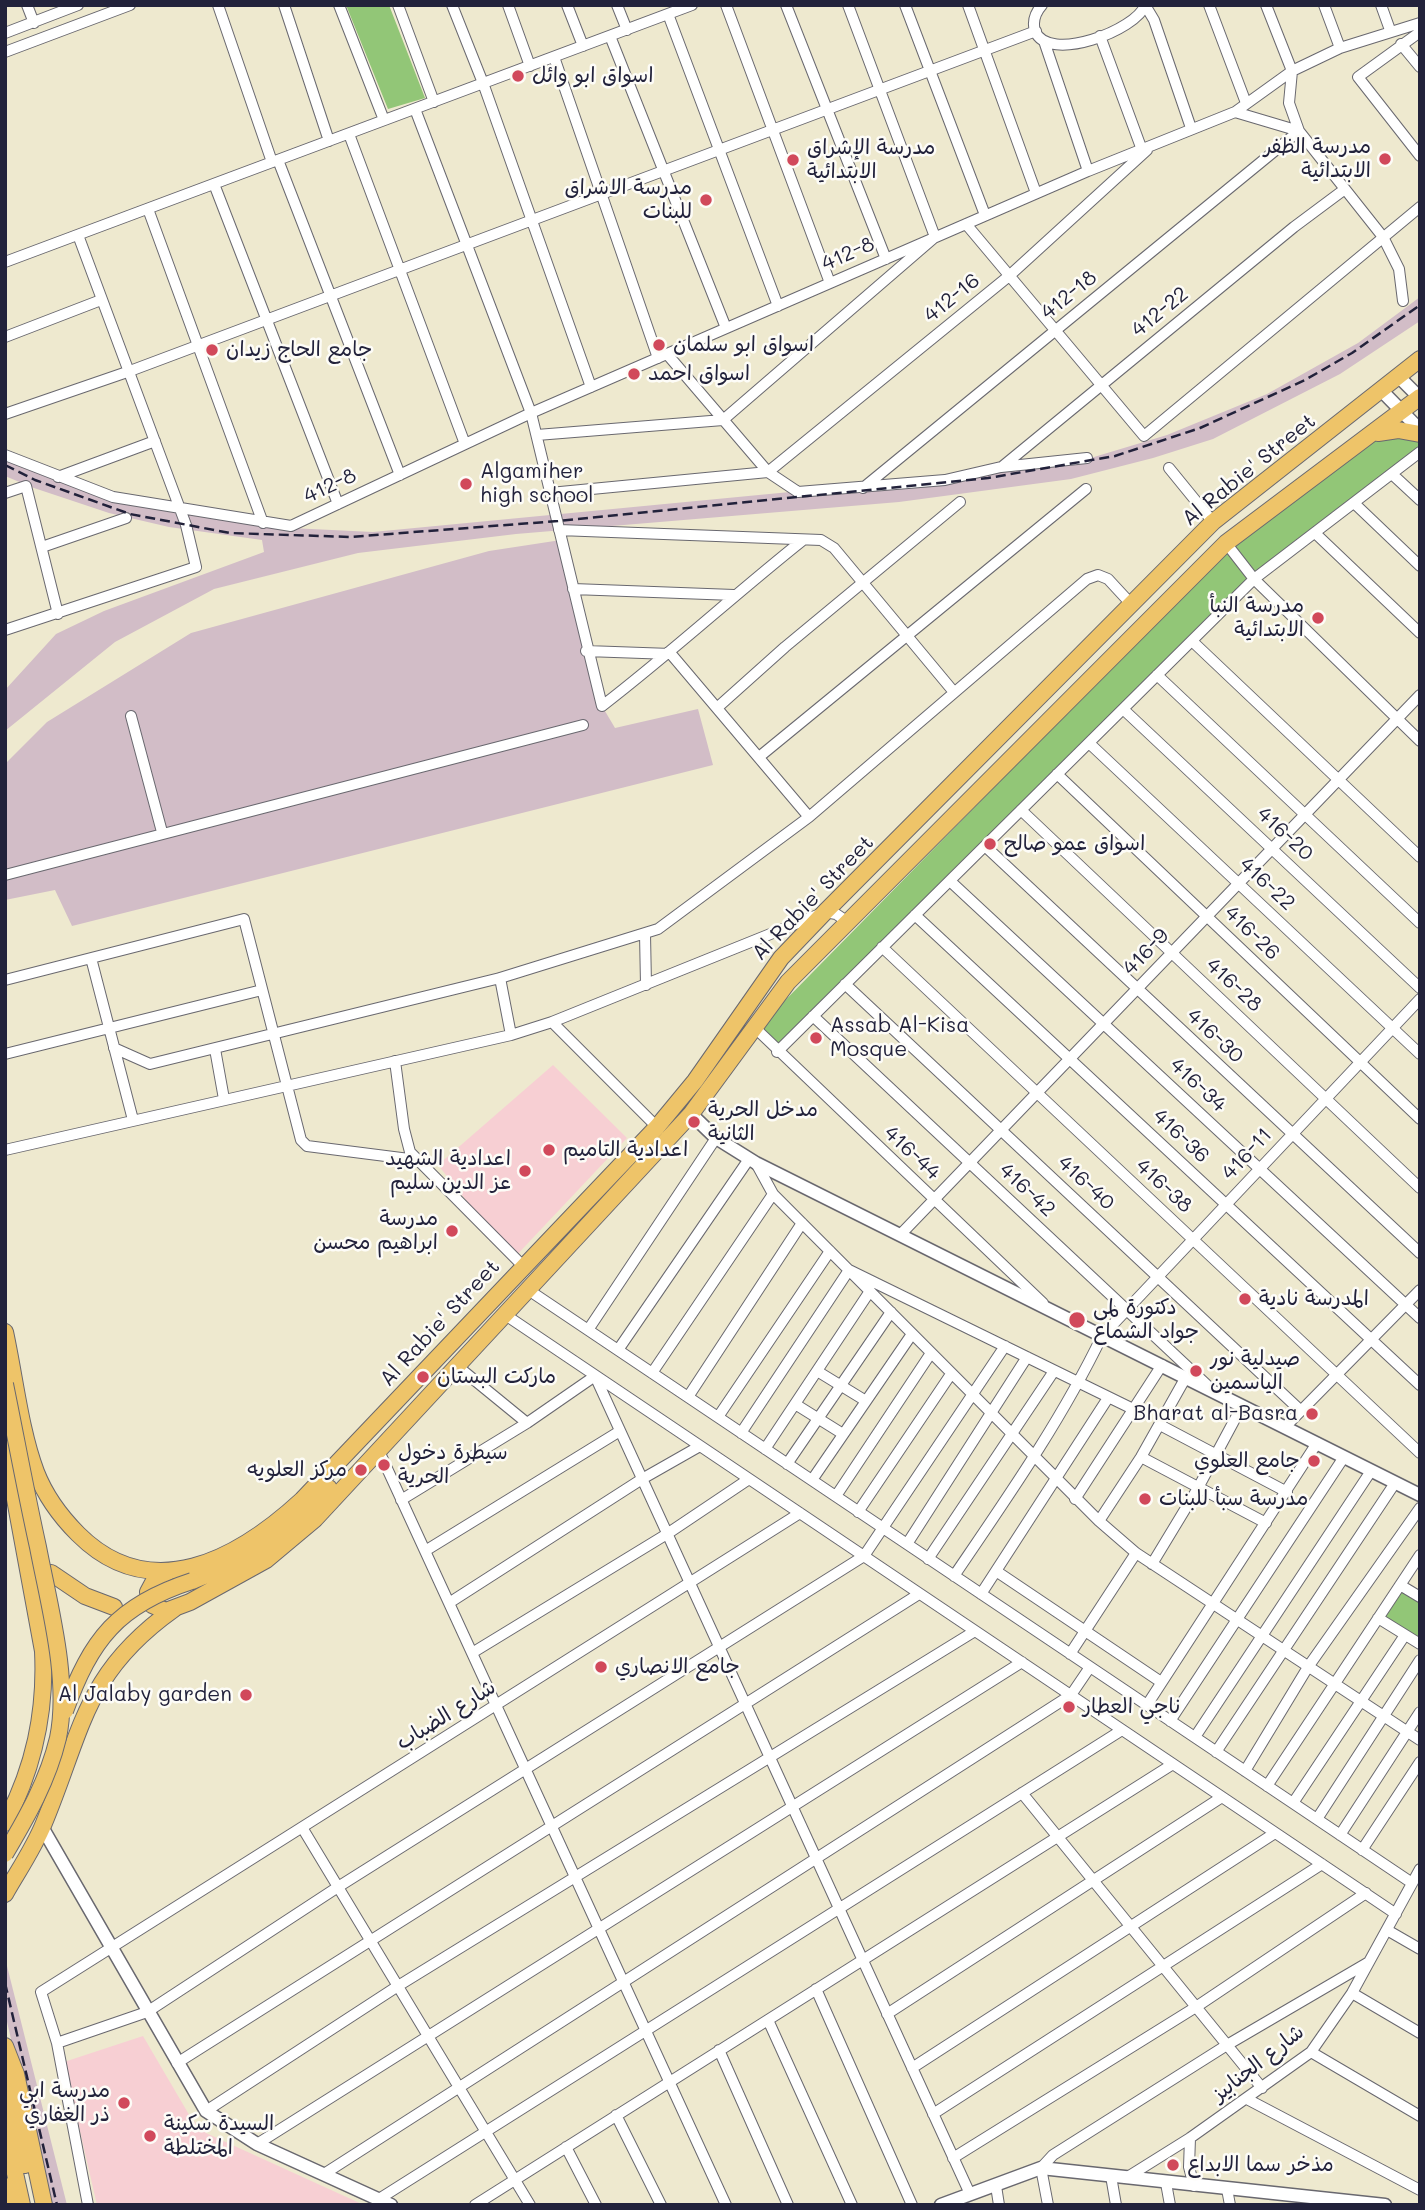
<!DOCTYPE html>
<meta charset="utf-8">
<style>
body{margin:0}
#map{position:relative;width:1425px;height:2210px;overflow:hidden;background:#eee9cf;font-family:Mali,sans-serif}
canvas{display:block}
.frame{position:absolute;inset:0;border:7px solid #22223b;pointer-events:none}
</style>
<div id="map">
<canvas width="1425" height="2210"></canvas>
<div class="frame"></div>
</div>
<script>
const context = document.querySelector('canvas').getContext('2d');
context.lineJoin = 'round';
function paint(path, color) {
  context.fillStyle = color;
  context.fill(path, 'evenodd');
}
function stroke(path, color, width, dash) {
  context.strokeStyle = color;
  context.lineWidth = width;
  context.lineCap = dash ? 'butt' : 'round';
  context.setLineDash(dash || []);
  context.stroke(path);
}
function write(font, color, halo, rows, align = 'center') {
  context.font = font + ' Mali,"Playpen Sans Arabic",sans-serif';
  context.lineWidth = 5;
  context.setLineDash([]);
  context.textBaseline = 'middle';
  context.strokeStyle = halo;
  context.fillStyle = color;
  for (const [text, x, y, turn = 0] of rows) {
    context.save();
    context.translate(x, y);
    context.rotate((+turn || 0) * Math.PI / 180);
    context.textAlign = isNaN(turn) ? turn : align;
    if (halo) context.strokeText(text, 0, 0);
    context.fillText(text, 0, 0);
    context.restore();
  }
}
const built = new Path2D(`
 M553,1065l74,73 -114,121 -75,-94z
 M143,2036l48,82 15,15 158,72h-267l-33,-143z`);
const industrial = new Path2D(`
 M1420,297v24l-80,53 -127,65 -60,19 -82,21 -172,23 -383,32 -158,19 -144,36 -99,53 -110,89v-41l51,-56 48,-23 160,-59 -2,-12 -93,-13 -60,-14 -75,-25 -29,-12v-17l105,41 65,13 95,14 103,5 615,-59 106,-16 73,-22 100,-41 91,-51z
 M561,540l41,166 13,22 83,-19 15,56 -641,161 -17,-36 -50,10v-136l42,-42 144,-89 298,-82z
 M5,1958l62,247h-18l-44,-192z`);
const green = new Path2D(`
 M346,5h43l36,93 -37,11z
 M1377,436h43v14l-163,122 -480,477 -19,-21 474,-483z
 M1401,1587l19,13v41l-39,-24z`);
const minor = new Path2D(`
 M27,5l7,18
 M218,5l54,157
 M284,5l45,136
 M339,5l45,115
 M398,5l36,97
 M452,5l31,78 108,304
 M508,5l22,61
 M567,5l16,41
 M617,5l10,25
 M726,5l104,278
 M786,5l100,254
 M905,5l80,210
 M968,5l68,188
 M1042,5c-7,8 -10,16 -7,26 13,33 102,-1 110,-26l9,15 37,108
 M1209,5l37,98
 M1324,5l16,43
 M1381,5l9,25
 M668,14l110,292
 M1420,32l-62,45 62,79
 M5,33l73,-28
 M610,36l116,292
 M1100,36l42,114
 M1044,41l44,130
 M1401,44l19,23
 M5,52l125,-47
 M554,57l104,301
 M415,109l116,304 71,293c69,-53 133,-112 201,-166
 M1235,112l64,19 84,106 16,32 4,32
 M349,134l116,310
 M278,160l122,315
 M214,184l124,320
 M148,209l115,314
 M966,224l178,212 276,-229
 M5,262l687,-257
 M5,337l96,-37
 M667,354l101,118 30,20 147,-12 56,-13 86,-9
 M5,414l125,-43 906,-340
 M537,435l186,-15 212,-183 -87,-232
 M5,455l108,42 178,29 240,-113 557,-242 147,-59 57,-41 48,-23 80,-25
 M1003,466l291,-239 51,-38
 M1169,468l44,54
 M1392,474l28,26
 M58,477l97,-36
 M863,488l436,-357 -10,-28 3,-32 -26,-66
 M5,493l21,-7 32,128
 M550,493l218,-21 241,-196 138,-126
 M1354,503l66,63
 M559,530l262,10 13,8 119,143
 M1315,533l105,100
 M1226,543l28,36 166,162
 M42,547l84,-29
 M573,589l161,6
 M5,630l191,-63 -10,-42 -108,-290
 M1192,641l228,216
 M586,651l85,3 138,163
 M1157,675l263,248
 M718,707l67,-60 175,-145
 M1123,709l297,279
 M131,716l31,116
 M1089,743l331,311
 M759,757l327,-268
 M1057,774l363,345
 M1021,810l399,378
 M985,846l435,407
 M5,875l578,-150
 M950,881l470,437
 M915,915l505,470
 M645,934l1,51
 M882,947l538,506
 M91,958l42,162
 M500,978l11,57
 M5,980l239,-61 57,221 6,6 110,14
 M845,984l456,427
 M813,1016l396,371
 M552,1022l105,105
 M753,1026l290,277
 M114,1048l36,16 350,-86 158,-49 151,-112 278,-238 11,-4 10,4 24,26
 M215,1049l9,50
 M777,1052l477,-473 166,-127
 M5,1054l257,-64
 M395,1061l9,68 6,23 113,114
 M5,1150l506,-115 41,-13 273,-110 11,2 12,8
 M756,1163l17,31 326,327 37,32 284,187
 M900,1235l520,-540
 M527,1289l885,594
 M504,1314l892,600
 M588,1330l128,-192
 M618,1350l131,-191
 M456,1365l71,58
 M817,1371l49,30
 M652,1373l121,-179
 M688,1397l114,-174
 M795,1404l48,30
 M718,1417l112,-166
 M1160,1425l127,67
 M1285,1427l135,-137
 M741,1433l108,-163 286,140
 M765,1449l105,-158
 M379,1451l347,754
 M1141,1457l125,66
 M787,1464l104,-152
 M812,1480l100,-146
 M836,1496l95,-143
 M1075,1499l87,-134
 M401,1500l126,-77 68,-47 375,818
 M858,1512l93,-138
 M1099,1521l42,-64 45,-80
 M907,1544l120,-187
 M425,1551l195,-120
 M928,1559l126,-188
 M1152,1564l46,-76 44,-82
 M996,1571l165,111
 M954,1576c53,-78 107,-155 148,-240l318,-337
 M1400,1585l20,12
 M981,1594l127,-196
 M449,1603l193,-124 58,-33
 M1378,1618l42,26
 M472,1653l195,-119 82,-55
 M1070,1654l66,-101
 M1147,1705l170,-262
 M1170,1721l174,-264
 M1195,1737l176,-266
 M1216,1752l179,-269
 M1245,1771l63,-104 112,-159
 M1267,1786l153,-231
 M1022,1793l240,295
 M1293,1803l112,-168
 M1317,1819l103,-159
 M303,1829l227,376
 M1340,1835l80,-123
 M1362,1850l58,-88
 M1387,1930l33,19
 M816,1989l96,216
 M1352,1993l68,40
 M887,2014l335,-217
 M768,2020l84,185
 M57,2043l90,-31 191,-125 526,-331 141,-210
 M719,2050l69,155
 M1311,2052l109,64
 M177,2063l742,-469
 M912,2068l363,-235
 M1247,2099l173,91
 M206,2111l192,-125 577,-355
 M933,2114l389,-250
 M616,2115l45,90
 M1190,2138l-1,29 5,19
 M257,2144l765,-482
 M566,2147l30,58
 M953,2158l243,-151 170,-114
 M324,2174l747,-479 19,-28
 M1111,2176l5,29
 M1126,2178l64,-40 121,-86 41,-59 68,-124
 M1166,2183l4,22
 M996,2186l3,19
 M1227,2189l3,16
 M379,2199l743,-469
 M88,2205l-31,-162 -16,-51 759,-479
 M475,2205l698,-441
 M1048,2205l-7,-37 12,-13 174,-110 142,-83`);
const tertiary = new Path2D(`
 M1398,376l22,22
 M1381,390l39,40
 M691,1114l25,24 40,25 664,332
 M42,1827l164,284 51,33 134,61
 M941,2205l100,-37 344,37`);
const primary = new Path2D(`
 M1378,433l20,-3 22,4
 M5,1332c10,46 15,97 31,140 9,23 25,45 42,62 73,73 160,25 224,-34l355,-373 38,-46 86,-123 44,-46 388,-390 207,-163
 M5,1445l38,206c3,62 -9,117 -38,172
 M51,1573l34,23 29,11
 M192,1581c55,-21 97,-50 137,-93
 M148,1592l7,-13 15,-8
 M152,1605l14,6 24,-9 76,-42 49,-41 376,-405 97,-132 438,-439 194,-146`);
const trunk = new Path2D(`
 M5,1894c13,-23 29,-46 39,-71 39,-94 40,-150 130,-214
 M5,2046l11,28 28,131
 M5,2080l20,85
 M5,2128l17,77
 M5,2186l5,19`);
const rail = new Path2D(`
 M5,465l30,15 95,34 100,19 120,4 208,-16 430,-43 127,-22 85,-28 105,-48 47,-27 68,-48
 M5,1983l52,222`);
const primaryBridge = new Path2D(`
 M5,1384c11,54 21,109 33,163 11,58 32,133 20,191 -10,42 -31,79 -53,116
 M65,1711c26,-72 53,-106 127,-130`);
const markers = [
 [518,76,7,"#d1495b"],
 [1385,159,7,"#d1495b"],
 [793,160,7,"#d1495b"],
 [706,200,7,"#d1495b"],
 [659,345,7,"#d1495b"],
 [212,350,7,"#d1495b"],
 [634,374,7,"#d1495b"],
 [466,484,7,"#d1495b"],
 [1318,618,7,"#d1495b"],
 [990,844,7,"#d1495b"],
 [816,1038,7,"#d1495b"],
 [694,1122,7,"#d1495b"],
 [549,1150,7,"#d1495b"],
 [525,1171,7,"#d1495b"],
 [452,1231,7,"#d1495b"],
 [1245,1299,7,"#d1495b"],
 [1077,1320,9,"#d1495b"],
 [1196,1371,7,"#d1495b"],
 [423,1377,7,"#d1495b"],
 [1312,1414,7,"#d1495b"],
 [1314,1461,7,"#d1495b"],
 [384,1465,7,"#d1495b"],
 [361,1470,7,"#d1495b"],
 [1145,1499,7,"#d1495b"],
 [601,1667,7,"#d1495b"],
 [246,1695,7,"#d1495b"],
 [1069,1707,7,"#d1495b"],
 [124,2103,7,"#d1495b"],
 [150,2136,7,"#d1495b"],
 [1173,2165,7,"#d1495b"]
];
const poiNames = [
 ["اسواق ابو وائل",532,76],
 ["مدرسة الظفر",1371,147,"right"],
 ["الابتدائية",1371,171,"right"],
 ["مدرسة الإشراق",807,148],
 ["الابتدائية",807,172],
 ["مدرسة الاشراق",692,188,"right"],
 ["للبنات",692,212,"right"],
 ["اسواق ابو سلمان",673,345],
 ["جامع الحاج زيدان",226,350],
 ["اسواق احمد",648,374],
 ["Algamiher",480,472],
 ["high school",480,496],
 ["مدرسة النبأ",1304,606,"right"],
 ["الابتدائية",1304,630,"right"],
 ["اسواق عمو صالح",1004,844],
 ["Assab Al-Kisa",830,1026],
 ["Mosque",830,1050],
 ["مدخل الحرية",708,1110],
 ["الثانية",708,1134],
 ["اعدادية التاميم",563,1150],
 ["اعدادية الشهيد",511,1159,"right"],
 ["عز الدين سليم",511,1183,"right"],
 ["مدرسة",438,1219,"right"],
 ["ابراهيم محسن",438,1243,"right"],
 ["المدرسة نادية",1259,1299],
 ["دكتورة لمى",1093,1308],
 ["جواد الشماع",1093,1332],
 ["صيدلية نور",1210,1359],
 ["الياسمين",1210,1383],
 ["ماركت البستان",437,1377],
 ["Bharat al-Basra",1298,1414,"right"],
 ["سيطرة دخول",398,1453],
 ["الحرية",398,1477],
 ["جامع العلوي",1300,1461,"right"],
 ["مركز العلويه",347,1470,"right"],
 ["مدرسة سبأ للبنات",1159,1499],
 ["جامع الانصاري",615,1667],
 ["Al Jalaby garden",232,1695,"right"],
 ["ناجي العطار",1083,1707],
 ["مدرسة ابي",110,2091,"right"],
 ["ذر الغفاري",110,2115,"right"],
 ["السيدة سكينة",164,2124],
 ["المختلطة",164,2148],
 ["مذخر سما الابداع",1187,2165]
];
const streetNames = [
 ["412-8",848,254,-24],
 ["412-18",1069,295,-39],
 ["412-16",952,298,-39],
 ["412-22",1160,312,-39],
 ["Al Rabie' Street",1249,470,-39],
 ["412-8",330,486,-25],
 ["416-20",1285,834,43],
 ["416-22",1267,884,43],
 ["Al Rabie' Street",813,898,-46],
 ["416-26",1252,933,44],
 ["416-9",1146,952,-46],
 ["416-28",1234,985,43],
 ["416-30",1215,1036,43],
 ["416-34",1198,1085,43],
 ["416-36",1181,1136,43],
 ["416-44",912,1153,43],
 ["416-11",1247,1154,-47],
 ["416-40",1086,1183,43],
 ["416-38",1164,1186,43],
 ["416-42",1027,1190,43],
 ["Al Rabie' Street",440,1323,-47],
 ["شارع الضباب",446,1715,-32],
 ["شارع الجنابيز",1258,2063,-38]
];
paint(built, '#f7cfd3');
paint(industrial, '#d2bdc7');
paint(green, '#92c677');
stroke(minor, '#69686f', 12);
stroke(tertiary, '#69686f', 15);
stroke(primary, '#69686f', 18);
stroke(trunk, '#69686f', 18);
stroke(minor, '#fff', 10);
stroke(tertiary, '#fff', 12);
stroke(primary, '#eec469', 16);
stroke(trunk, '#eec469', 16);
stroke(rail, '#22223b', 2.5, [10, 5]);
stroke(primaryBridge, '#69686f', 18, []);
stroke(primaryBridge, '#eec469', 16);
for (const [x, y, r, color] of markers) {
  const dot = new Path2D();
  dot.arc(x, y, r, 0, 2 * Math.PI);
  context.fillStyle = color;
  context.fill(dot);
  stroke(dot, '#fdfcf7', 2.5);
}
write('21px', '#22223b', '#fdfcf7', poiNames, 'left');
write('21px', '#22223b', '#fdfcf7', streetNames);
</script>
